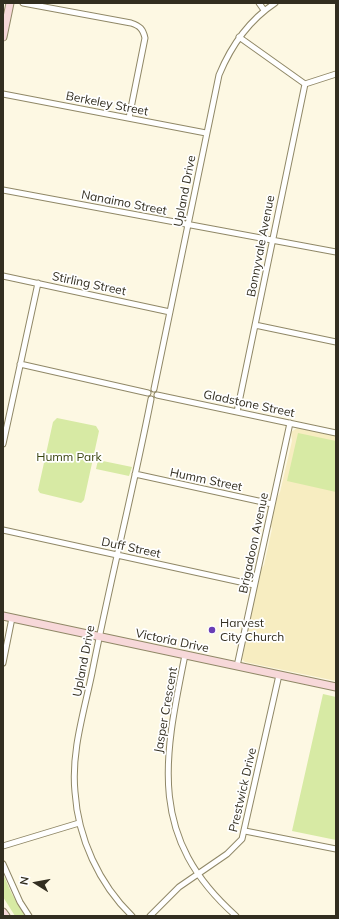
<!DOCTYPE html>
<style>
body{margin:0}
#map{position:relative;width:339px;height:919px;overflow:hidden;background:#fdf8e3;font-family:Mulish,sans-serif}
canvas{display:block}
.frame{position:absolute;inset:0;border:4px solid #322e20;pointer-events:none}
.north{position:absolute;left:16px;top:863px;width:40px;height:40px;-webkit-text-stroke:3px #fff;paint-order:stroke;rotate:281deg;font-size:11px;font-weight:700;line-height:16px;text-align:center;color:#322e20}
.north::after{content:'';display:block;margin:auto;width:14px;height:18px;background:#322e20;clip-path:polygon(50% 0,100% 100%,50% 72%,0 100%)}
</style>
<div id="map">
<canvas width="339" height="919"></canvas>
<div class="frame"></div>
<div class="north">N</div>
</div>
<script>
const context = document.querySelector('canvas').getContext('2d');
context.lineJoin = 'round';
function paint(path, color) {
  context.fillStyle = color;
  context.fill(path, 'evenodd');
}
function stroke(path, color, width, dash) {
  context.strokeStyle = color;
  context.lineWidth = width;
  context.lineCap = dash ? 'butt' : 'round';
  context.setLineDash(dash || []);
  context.stroke(path);
}
function write(font, color, halo, rows, align = 'center') {
  context.font = font + ' Mulish,sans-serif';
  context.lineWidth = 3.5;
  context.setLineDash([]);
  context.textBaseline = 'middle';
  context.strokeStyle = halo;
  context.fillStyle = color;
  for (const [text, x, y, turn = 0] of rows) {
    context.save();
    context.translate(x, y);
    context.rotate((+turn || 0) * Math.PI / 180);
    context.textAlign = isNaN(turn) ? turn : align;
    if (halo) context.strokeText(text, 0, 0);
    context.fillText(text, 0, 0);
    context.restore();
  }
}
const built = new Path2D(`
 M297,428l39,8v245l-91,-19 -3,-3 19,-90 3,-4 8,-36 -1,-4 6,-27 3,-6 12,-51 -1,-9z`);
const green = new Path2D(`
 M57,418l39,8 3,5 -15,69 -3,3 -41,-10 -2,-3 15,-68z
 M298,433l38,8v51l-49,-11z
 M98,460l34,7 -3,9 -33,-7z
 M323,694l13,3v143l-44,-9z
 M3,874l9,20 13,22h-10l-12,-19z`);
const street = new Path2D(`
 M23,3l108,20c9,3 12,6 14,15l-16,80
 M259,3l5,7
 M239,37l66,47 31,-10
 M3,94l203,39
 M3,190l333,62
 M3,276l167,36
 M255,325l81,17
 M20,364l128,29
 M154,389l65,-314c12,-29 29,-54 56,-72
 M157,395l179,38
 M237,412l68,-328
 M3,444l35,-161
 M135,474l137,30
 M3,530l251,55
 M185,655c-21,104 -38,182 51,261
 M3,663l9,-45
 M237,666l53,-243
 M245,831l91,18
 M3,846l76,-23
 M3,864l17,38 9,14
 M132,916c-33,-32 -54,-78 -57,-124 -4,-40 9,-80 17,-119 18,-92 41,-182 59,-274
 M150,916l29,-29 48,-33 15,-15 37,-164`);
const secondary = new Path2D(`
 M3,37l7,-34
 M3,616l333,71
 M3,912l3,4`);
const markers = [
 [212,630,4,"#693db5"]
];
const streetNames = [
 ["Berkeley Street",107,104,11],
 ["Upland Drive",185,191,-79],
 ["Nanaimo Street",124,203,11],
 ["Bonnyvale Avenue",261,246,-79],
 ["Stirling Street",89,284,12],
 ["Gladstone Street",249,404,12],
 ["Humm Street",206,480,12],
 ["Brigadoon Avenue",254,543,-78],
 ["Duff Street",131,548,12],
 ["Victoria Drive",172,641,12],
 ["Upland Drive",84,661,-79],
 ["Jasper Crescent",166,710,-80],
 ["Prestwick Drive",243,790,-77]
];
const parkNames = [
 ["Humm Park",69,457]
];
const poiNames = [
 ["Harvest",220,623],
 ["City Church",220,637]
];
paint(built, '#f7edc1');
paint(green, '#d7eaa4');
stroke(street, '#908867', 7);
stroke(secondary, '#908867', 9);
stroke(street, '#fff', 5);
stroke(secondary, '#f7d8d9', 7);
for (const [x, y, r, color] of markers) {
  const dot = new Path2D();
  dot.arc(x, y, r, 0, 2 * Math.PI);
  context.fillStyle = color;
  context.fill(dot);
  stroke(dot, '#fff', 1.5);
}
write('12px', '#322e20', '#fff', streetNames);
write('12px', '#39450f', '#fff', parkNames);
write('12px', '#322e20', '#fff', poiNames, 'left');
</script>
